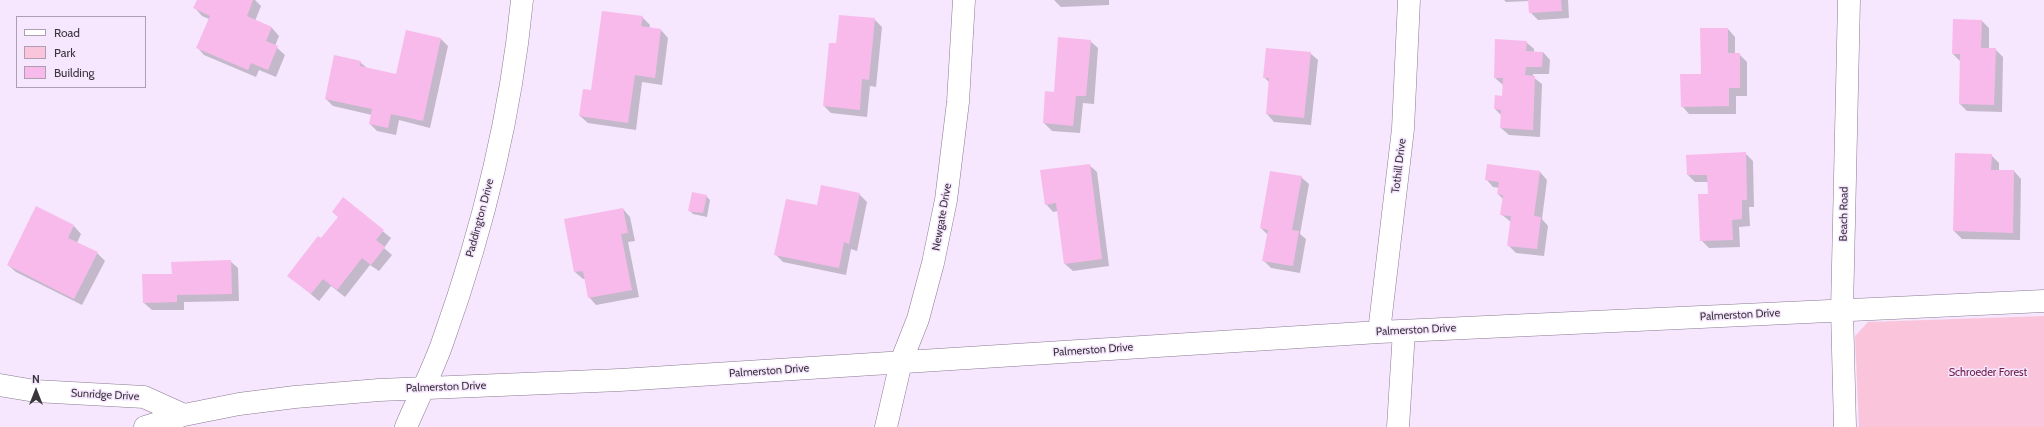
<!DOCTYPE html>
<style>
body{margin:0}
#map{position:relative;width:2044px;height:427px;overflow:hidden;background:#f6e6fe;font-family:Cabin,sans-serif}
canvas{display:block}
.legend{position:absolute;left:16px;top:16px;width:130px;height:72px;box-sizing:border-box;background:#f6e6fe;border:1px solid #ab9fb1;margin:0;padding:5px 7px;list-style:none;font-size:12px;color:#3b353e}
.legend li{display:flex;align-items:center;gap:8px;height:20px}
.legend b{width:20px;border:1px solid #ab9fb1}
.north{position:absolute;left:16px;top:371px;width:40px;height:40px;-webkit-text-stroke:3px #f6e6fe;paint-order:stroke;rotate:0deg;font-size:11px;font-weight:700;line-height:16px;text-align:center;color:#3b353e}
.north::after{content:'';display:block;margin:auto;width:14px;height:18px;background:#3b353e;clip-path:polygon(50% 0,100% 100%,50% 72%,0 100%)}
</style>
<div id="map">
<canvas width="2044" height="427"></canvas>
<ul class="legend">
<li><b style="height:5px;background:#fff"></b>Road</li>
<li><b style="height:11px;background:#fac5da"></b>Park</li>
<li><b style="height:11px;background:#f8baeb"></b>Building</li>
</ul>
<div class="north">N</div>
</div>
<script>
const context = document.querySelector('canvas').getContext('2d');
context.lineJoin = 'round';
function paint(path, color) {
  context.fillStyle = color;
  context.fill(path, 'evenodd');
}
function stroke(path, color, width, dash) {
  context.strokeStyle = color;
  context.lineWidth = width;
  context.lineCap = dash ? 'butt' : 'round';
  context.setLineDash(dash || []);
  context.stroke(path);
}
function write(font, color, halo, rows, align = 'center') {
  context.font = font + ' Cabin,sans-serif';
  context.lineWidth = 3;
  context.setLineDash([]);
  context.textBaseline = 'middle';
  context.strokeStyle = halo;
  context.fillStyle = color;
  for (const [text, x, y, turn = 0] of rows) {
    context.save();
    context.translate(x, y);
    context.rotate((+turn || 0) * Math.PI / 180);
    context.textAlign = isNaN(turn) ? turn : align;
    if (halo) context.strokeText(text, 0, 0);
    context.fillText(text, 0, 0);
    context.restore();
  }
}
const green = new Path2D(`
 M2044,316v111h-185l-4,-91 13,-14z`);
const shadow = new Path2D(`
 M198,0h57l6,6 -6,15 17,7 7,8 -4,10 10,9 -9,22 -17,-7 -3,7 -52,-22 -7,-8 12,-28 -7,-3 -7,-8z
 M1054,0h55v5l-48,2z
 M1504,0h64l1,18 -31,2 -8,-8 -1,-11 -23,1z
 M642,17l8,8 -1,4 12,1 7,8 -6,47 -20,-3 -6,48 -48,-7 -8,-7 12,-25z
 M874,19l8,8 -6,60 -6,-1 -3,31 -36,-4 -7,-7 13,-61z
 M1982,21l7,7v21h6l8,8 -1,55 -35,-1 -7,-7v-43l-7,-7z
 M1728,29l7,8v17h4l8,8v34h-11v18h-47l-7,-8z
 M441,39l7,7 -18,82 -31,-8 -3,15 -19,-4 -7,-7 2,-9 -39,-9 -7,-7 34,-37 7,6 29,7z
 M1090,41l8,7 -4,56 -11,-1 -3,30 -28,-2 -8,-8z
 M1526,42l8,7v3h9l7,8 -1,14h-16v3l9,7 -2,53 -31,-2 -8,-7 1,-12 -7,-7 8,-12v-12l-8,-7z
 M1310,53l8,7 -7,65 -37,-3 -7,-8 3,-31 -6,-6z
 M1745,153l8,8 1,46h-5l1,19 -11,1 1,20 -31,1 -8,-8 8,-45 -1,-13h-13l-7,-7z
 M1991,155l8,8v8h15l7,8 -1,61 -58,-1 -8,-8z
 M1089,165l8,7 12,94 -36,5 -8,-7 -7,-53 -5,1 -7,-8z
 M1540,172l7,8 -5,39 6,7 -4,30 -28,-3 -8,-8 3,-23 -10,-8 2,-15 -5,-5 1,-6 -6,-1 -7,-8z
 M1301,177l8,7 -9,50 6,5 -6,34 -29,-5 -8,-8 5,-25 -7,-7z
 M859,194l8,8 -10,49 -6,-2 -5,26 -63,-13 -8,-8 43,-47z
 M706,196l4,4 -3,17 -14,-3 -4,-4z
 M343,199l48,39 -7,10 8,7 -13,16 -9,-6 -25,32 -14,-11 -12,15 -30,-25 50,-58z
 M623,209l7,8 5,24 -7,1 11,55 -43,8 -7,-8 -4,-18h-2l-8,-7z
 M74,226l7,8 -4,9 20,10 8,8 -23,44 -66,-33 -8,-7z
 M230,261l8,7 1,33 -55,1v8h-32l-8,-7 29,-29z`);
const building = new Path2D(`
 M197,0h56l-6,16 25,11 -6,14 12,5 -10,24 -17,-7 -3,7 -52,-22 14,-32 -17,-8z
 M1528,0h33l1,11 -33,2z
 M602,11l41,5 -2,10 20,3 -6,49 -20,-3 -7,48 -49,-7 4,-27 8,1z
 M839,15l36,3 -6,62 -7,-1 -2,31 -37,-4 6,-63h7z
 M1953,19l29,1 -1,28h15l-2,57 -35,-1 1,-50h-8z
 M1700,28h28v25h12v35h-11v18l-48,1 -1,-33h21z
 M406,30l35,8 -18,83 -32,-7 -3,14 -19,-4 3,-15 -47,-10 9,-44 27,6 -1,5 36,8z
 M1058,37l33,3 -5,56h-10l-3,30 -30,-3 2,-32 9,1z
 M1495,39l32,2 -1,10 17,1 -1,15h-16l-1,8 10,1 -2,54 -33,-2 1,-18 -7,-1 1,-14 7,1 1,-18h-9z
 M1266,48l45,4 -7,66 -38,-4 3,-36h-6z
 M1746,152l1,48h-5v19l-10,1 1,20 -33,1 -2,-47h10l-1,-19h-20l-1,-20z
 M1955,153l37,1 -1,16h23l-1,63 -60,-2z
 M1090,164l12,95 -38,5 -8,-61 -11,2 -5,-35z
 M1487,164l53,7 -6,45 7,1 -4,32 -30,-3 4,-30 -11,-1 3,-20 -6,-1 2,-12 -14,-2z
 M1270,171l32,5 -10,54 7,1 -6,35 -31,-5 6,-31 -8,-2z
 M821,185l39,8 -11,51 -5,-2 -5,26 -65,-13 12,-56 31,6z
 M692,192l15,3 -4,18 -15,-2z
 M343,197l41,33 -8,10 9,7 -14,18 -9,-7 -25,32 -14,-11 -12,15 -24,-18 31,-40 3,2 17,-21 -6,-5z
 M36,206l38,19 -6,13 30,14 -24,47 -67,-34z
 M623,208l5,25 -7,1 11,56 -44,8 -5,-27 -9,1 -10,-53z
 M231,260l1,34 -55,1v7l-34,1 -1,-29h30l-1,-12z`);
const minor = new Path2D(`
 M1379,332l24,-203 6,-129
 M0,385l35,6 109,6 40,18
 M145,427l39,-12 55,-11 56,-7 84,-7 241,-10 759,-48 665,-31
 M406,427c12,-29 27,-57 37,-86 39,-109 68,-226 79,-341
 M886,427l15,-65 17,-43 15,-56 13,-63 12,-98 6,-102
 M1398,427l6,-96
 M1845,427l-3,-117 7,-310`);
const streetNames = [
 ["Tothill Drive",1399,166,-83],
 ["Beach Road",1844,214,-89],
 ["Newgate Drive",942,217,-80],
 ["Paddington Drive",480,218,-75],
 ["Palmerston Drive",1740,315,-3],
 ["Palmerston Drive",1416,330,-3],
 ["Palmerston Drive",1093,350,-4],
 ["Palmerston Drive",769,371,-4],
 ["Palmerston Drive",446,387,-2],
 ["Sunridge Drive",105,395,3]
];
const parkNames = [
 ["Schroeder Forest",1988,373]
];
paint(green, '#fac5da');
paint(shadow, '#0003');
paint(building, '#f8baeb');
stroke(minor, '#897b90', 23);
stroke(minor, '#fff', 22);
write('11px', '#3b353e', '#f6e6fe', streetNames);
write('11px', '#6c1844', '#f6e6fe', parkNames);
</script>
